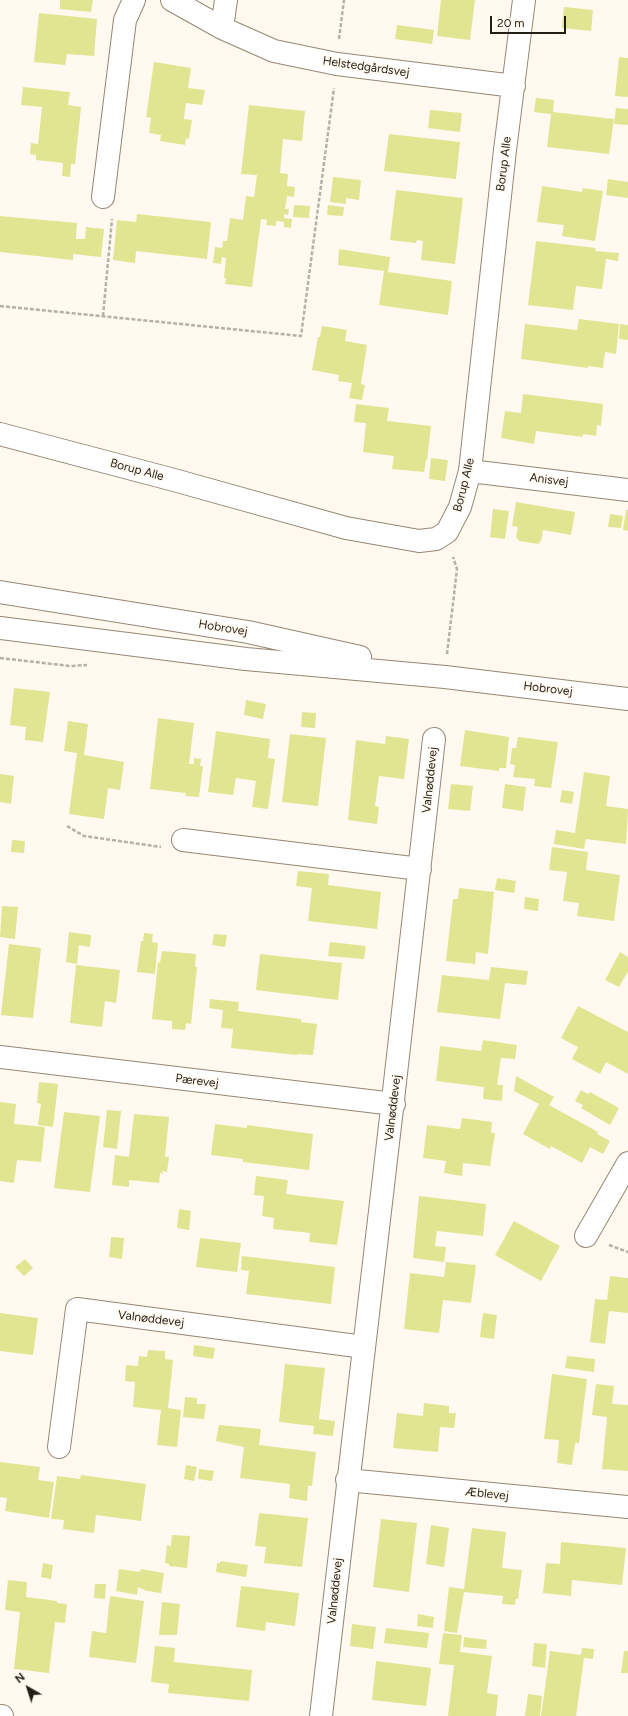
<!DOCTYPE html>
<meta charset="utf-8">
<style>
body{margin:0}
#map{position:relative;width:628px;height:1716px;overflow:hidden;background:#fff9f0;font-family:Figtree,sans-serif}
canvas{display:block}
.north{position:absolute;left:8px;top:1668px;width:40px;height:40px;-webkit-text-stroke:3px #fff9f0;paint-order:stroke;rotate:321deg;font-size:11px;font-weight:700;line-height:16px;text-align:center;color:#241f16}
.north::after{content:'';display:block;margin:auto;width:14px;height:18px;background:#241f16;clip-path:polygon(50% 0,100% 100%,50% 72%,0 100%)}
.scale{position:absolute;left:490px;top:16px;width:76px;height:18px;box-sizing:border-box;border:2px solid #241f16;border-top:0;padding-left:5px;font-size:12px;line-height:14px;white-space:nowrap;color:#241f16;-webkit-text-stroke:3px #fff9f0;paint-order:stroke}
</style>
<div id="map">
<canvas width="628" height="1716"></canvas>
<div class="north">N</div>
<div class="scale">20 m</div>
</div>
<script>
const context = document.querySelector('canvas').getContext('2d');
context.lineJoin = 'round';
function paint(path, color) {
  context.fillStyle = color;
  context.fill(path, 'evenodd');
}
function stroke(path, color, width, dash) {
  context.strokeStyle = color;
  context.lineWidth = width;
  context.lineCap = dash ? 'butt' : 'round';
  context.setLineDash(dash || []);
  context.stroke(path);
}
function write(font, color, halo, rows, align = 'center') {
  context.font = font + ' Figtree,sans-serif';
  context.lineWidth = 3.5;
  context.setLineDash([]);
  context.textBaseline = 'middle';
  context.strokeStyle = halo;
  context.fillStyle = color;
  for (const [text, x, y, turn = 0] of rows) {
    context.save();
    context.translate(x, y);
    context.rotate((+turn || 0) * Math.PI / 180);
    context.textAlign = isNaN(turn) ? turn : align;
    if (halo) context.strokeText(text, 0, 0);
    context.fillText(text, 0, 0);
    context.restore();
  }
}
const building = new Path2D(`
 M60,0h33l-2,12 -31,-3z
 M441,0h34l-5,40 -33,-4z
 M564,7l29,3 -2,21 -29,-3z
 M39,13l58,6 -3,37 -27,-2 -2,11 -31,-3z
 M397,25l37,5 -2,14 -37,-5z
 M619,57l9,1v39l-13,-1z
 M154,62l37,6 -3,20 17,2 -3,15 -16,-2 -2,16 8,1 -3,19 -3,-1 -1,7 -25,-4 1,-6 -12,-2 2,-15 -5,-1z
 M23,87l47,5 -2,13 13,2 -6,57h-4l-1,13 -8,-1 1,-13 -27,-3v-5l-6,-1 1,-11 7,1 4,-37 -21,-2z
 M536,98l18,2 -1,12 61,7 -5,35 -62,-7 4,-33 -17,-2z
 M249,105l56,6 -3,30 -19,-2 -3,34 8,1 -1,12 8,1 -1,10 -7,-1 -2,13h4l-1,6 -4,-1v4l8,1 -1,9 -7,-1v-5l-8,-1v5l-10,-1 1,-5 -6,-1 -9,68 -27,-3 1,-6h-2l2,-20 -4,-1 -1,7 -8,-1 2,-16 7,1 1,-7h4l3,-23 13,2 3,-24 8,1 3,-22 -16,-1z
 M616,108l12,1v16l-14,-1z
 M430,110l32,3 -2,19 -32,-4z
 M389,134l71,8 -4,37 -72,-8z
 M333,177l28,3 -2,20 -13,-2v6l-16,-2z
 M608,179l20,3v16l-22,-3z
 M542,186l40,6 1,-4 20,3 -8,50 -33,-5 2,-11 -27,-3z
 M396,190l67,8 -8,66 -34,-4 2,-19 -6,-1 -1,3 -26,-3z
 M294,205l16,1 -1,12 -16,-1z
 M328,205l16,2 -1,9 -16,-1z
 M137,214l74,8 -4,37 -71,-8 -1,12 -22,-3 4,-40 19,2z
 M0,216l77,7 -1,16h9l1,-12 18,2 -3,28 -28,-3v6l-73,-8z
 M536,241l60,7 -1,3 24,2 -1,8 -12,-2 -4,30 -26,-3 -3,24 -45,-5z
 M339,249l51,8 -2,15 64,9 -4,34 -69,-10 5,-34 -46,-6z
 M579,319l40,5 -3,30 -11,-2 -2,16 -15,-2v2l-67,-9 4,-35 52,6z
 M620,324l8,1v15l-9,-1z
 M322,326l25,4 -2,11 22,4 -6,39 4,1 -3,15 -13,-2 3,-15 -14,-2 1,-6 -27,-5 6,-33h2z
 M523,394l80,10 -2,22 -4,-1 -1,11 -13,-2v3l-47,-6 -2,13 -33,-6 4,-27 16,2z
 M356,404l33,4 -2,13 44,5 -4,34h-1l-2,12 -32,-3 2,-13 -31,-4 3,-29 -12,-1z
 M431,458l17,2 -3,21 -16,-2z
 M516,502l59,10 -4,23 -28,-5 -2,11 -3,3 -19,-3 -3,-4 2,-10 -6,-1z
 M493,509l16,2 -4,28 -15,-2z
 M626,510h2v21l-5,-1z
 M610,514l13,2 -2,12 -13,-1z
 M14,688l36,4 -7,50 -18,-2 1,-13 -16,-2z
 M246,700l20,4 -3,15 -19,-4z
 M302,712l14,1 -1,15 -14,-1z
 M158,718l36,5 -5,41h5v-6l7,1 -1,7h3l-4,31 -14,-1 1,-3 -36,-4z
 M68,721l20,3 -4,31 40,7 -4,28 -12,-2 -4,31 -35,-5 8,-61 -13,-2z
 M465,730l44,7 -3,31h-7v3l-39,-5z
 M216,731l54,8 -2,19 7,1 -7,50 -16,-2 4,-26 -20,-3 -3,17 -25,-3z
 M290,734l36,4 -8,68 -36,-4z
 M386,736l23,3 -5,40 -25,-3 -4,30 4,1 -2,17 -29,-4 8,-80 29,4z
 M518,737l40,5 -7,46 -17,-2 1,-7 -22,-2 2,-12 -5,-1 2,-16h4z
 M584,772l26,4 -4,30 22,3 -2,35 -40,-5 -2,10 -30,-5 2,-14 19,3z
 M0,774l14,2 -3,28 -11,-2z
 M451,784l22,2 -3,25 -22,-2z
 M505,784l21,3 -3,24 -21,-3z
 M562,790l12,2 -2,12 -12,-2z
 M12,840l13,1 -1,12 -13,-1z
 M552,847l36,5 -2,18 34,5 -6,46 -37,-5 2,-13 -16,-2 4,-29 -18,-2z
 M298,871l31,3 -1,11 53,7 -4,37 -69,-8 4,-33 -16,-2z
 M497,878l19,3 -2,12 -19,-3z
 M459,888l35,4 -6,62 -12,-2 -1,12 -29,-3 7,-62h5z
 M525,897l14,2 -1,12 -14,-2z
 M2,906l16,1 -3,32 -15,-2z
 M69,932l22,3 -1,12 -11,-2 -2,19 -11,-2z
 M144,933l9,1 -1,8 6,1 -3,31 -18,-2 4,-31h2z
 M214,934l13,1 -2,12 -13,-2z
 M330,942l36,4 -2,13 -36,-3z
 M9,944l32,4 -8,70 -32,-3z
 M162,951l34,3 -1,13h2l-6,57 -5,-1 -1,7 -13,-1v-8l-20,-2 6,-57 2,1z
 M620,952l8,5v16h-1l-8,14 -14,-7z
 M260,954l82,9 -4,37 -82,-10z
 M76,965l44,5 -4,33 -11,-2 -3,26 -32,-4z
 M491,967l37,4 -2,14 -21,-2 -5,36 -63,-7 5,-37 47,5z
 M210,999l29,3 -1,9 63,8v3l16,2 -4,31 -16,-1v1l-66,-7 2,-19 -12,-1 2,-18 -14,-2z
 M578,1006l50,26v42l-22,-12 -6,12 -28,-15 6,-12 -17,-9z
 M483,1040l34,5 -2,14 -14,-1 -4,27h6l-1,16 -19,-2 1,-12 -48,-6 4,-35 41,5z
 M516,1076l38,21 -5,8 49,27 -1,2 13,7 -7,13 -13,-7 -8,16 -31,-17 -1,3 -27,-15 16,-30 -25,-13z
 M39,1082l19,2 -5,43 -15,-2 3,-21 -4,-1z
 M581,1090l7,4 2,-2 29,16 -9,17 -29,-17 2,-3 -8,-4z
 M0,1102l16,2 -2,20 31,3 -4,35 -24,-2 -3,23 -14,-2z
 M107,1110l14,1 -4,38 -14,-2z
 M64,1112l36,4 -10,76 -36,-4z
 M134,1114l35,3 -4,40h4l-2,15 -5,-1 1,3 -3,-1 -1,10 -30,-3v7l-17,-2 3,-30 14,2z
 M462,1118l30,4 -1,11h4l-5,33 -27,-3 -1,13 -18,-3 2,-12 -23,-3 4,-33 33,4z
 M215,1124l32,4v-3l66,9 -4,36 -66,-8v-3l-32,-4z
 M256,1176l32,4 -2,14 58,7 -7,44 -28,-3 1,-9 -37,-4 1,-11 -12,-2 2,-20 -10,-1z
 M419,1196l67,8 -3,32 -46,-5 -2,15 11,1 -2,15 -31,-4z
 M179,1209l12,2 -2,19 -12,-2z
 M514,1221l46,25 -19,35 -46,-26z
 M111,1237l13,1 -2,21 -13,-2z
 M200,1238l41,5 -4,29 -41,-5z
 M242,1256l93,11 -4,37 -85,-10 3,-23 -8,-1z
 M25,1259l8,9 -9,8 -9,-9z
 M446,1262l30,3 -5,38 -28,-3 -4,33 -35,-4 6,-56 34,4z
 M610,1276l18,2v35l-19,-2 -4,33 -15,-2 5,-43 12,1z
 M0,1313l38,5 -5,37 -33,-4z
 M483,1313l14,2 -3,24 -14,-2z
 M194,1345l21,3 -2,11 -20,-3z
 M148,1350l17,1v8l8,1 -5,48 13,2 -4,37 -20,-2 4,-35 -28,-3 2,-25 -10,-1 1,-16 12,1 1,-10 8,1z
 M567,1356l28,3 -1,13 -29,-4z
 M285,1364l40,4 -6,51 16,2 -2,15 -20,-2 1,-8 -35,-4z
 M552,1374l35,5 -8,64h-4l-3,22 -15,-2 2,-23 -15,-1z
 M596,1384l18,2 -2,18 16,1v66l-26,-2 5,-52 -15,-2z
 M185,1397l12,1v6h9l-2,15 -21,-2z
 M424,1403l25,3v7h7l-2,15 -14,-1 -2,25 -45,-4 4,-35 26,3z
 M219,1425l42,4 -2,16 57,7 -4,34h-4l-1,15 -18,-3 1,-14 -50,-6 4,-31 -28,-6z
 M0,1462l40,5 -2,13 16,2 -5,36 -44,-7 2,-13 -7,-1z
 M186,1465l11,2 -3,14 -10,-2z
 M199,1469l15,2 -2,10 -14,-2z
 M81,1475l65,9 -5,37 -45,-6 -2,18 -31,-4 1,-9 -13,-1 6,-43 23,3z
 M259,1513l49,5 -6,49 -38,-4 2,-16 -11,-1z
 M381,1519l36,4 -8,69 -36,-5z
 M431,1525l18,3 -5,39 -18,-3z
 M472,1528l34,4 -4,36 20,2 -4,29h-2l-1,6 -13,-1 1,-8 -39,-4 -7,41 -13,-2 5,-44 15,2z
 M172,1535l18,1 -3,32 -18,-2v-2l-4,-1 2,-18 4,1z
 M561,1542l65,6 -4,37 -50,-5 -1,16 -28,-3 3,-30 14,1z
 M220,1561l28,4 -2,12 -30,-5 1,-9h3z
 M43,1563l10,2 -2,14 -10,-2z
 M119,1569l21,3 1,-3 23,4 -3,20 -14,-2 -9,-4 -1,8 -21,-4z
 M8,1580l19,2 -1,15 31,4v2l10,1 -2,19 -10,-1 -6,51 -35,-4 6,-57 -15,-2z
 M95,1584h11l-1,15 -11,-1z
 M241,1586l58,7 -4,33 -29,-4 -1,9 -29,-4z
 M110,1596l34,5 -8,62 -47,-6 3,-26 14,2z
 M162,1602l18,2 -3,31h-18z
 M418,1614l16,3 -1,11 -16,-2z
 M352,1624l24,3 -3,22 -23,-3z
 M386,1628l43,5 -2,15 -43,-5z
 M443,1633l19,2 -2,17 32,4 -5,37 11,2 -2,21h-48l6,-51 -15,-1z
 M464,1637l23,3 -1,9 -23,-2z
 M534,1643l13,1 -2,24 -13,-2z
 M155,1646l20,2 -1,14 78,8 -3,31 -81,-8 1,-9 -18,-2z
 M582,1648l12,1 -1,10 -9,-1 -8,58h-35l9,-65 31,4z
 M624,1651h4v22h-7z
 M376,1661l55,7 -5,38 -54,-6z
 M528,1694l14,2 -2,20h-15z`);
const path = new Path2D(`
 M339,39l5,-39
 M0,306l301,30 33,-248
 M103,316l9,-97
 M447,654l10,-85 -4,-12
 M0,658l70,8 17,-1
 M67,826l17,10 77,11
 M609,1245l19,7`);
const minor = new Path2D(`
 M172,0l50,28 52,23 63,13 177,22
 M222,28l4,-28
 M103,197l22,-177 9,-20
 M0,434l174,46 172,48 73,13 17,-2 11,-7 13,-25 10,-36 35,-321 19,-150
 M470,471l158,19
 M183,840l237,29
 M0,1057l394,47
 M586,1236l42,-73
 M59,1447l18,-138 287,38
 M347,1480l281,27
 M0,1716h2
 M321,1716c36,-326 78,-651 113,-977`);
const secondary = new Path2D(`
 M0,592l248,40 112,25
 M0,628l246,31 199,18 183,22`);
const streetNames = [
 ["Helstedgårdsvej",366,67,8],
 ["Borup Alle",504,164,-83],
 ["Borup Alle",137,470,15],
 ["Anisvej",549,480,7],
 ["Borup Alle",464,485,-76],
 ["Hobrovej",223,628,9],
 ["Hobrovej",548,689,7],
 ["Valnøddevej",430,780,-84],
 ["Pærevej",197,1081,7],
 ["Valnøddevej",393,1108,-83],
 ["Valnøddevej",151,1319,7],
 ["Æblevej",487,1494,6],
 ["Valnøddevej",335,1591,-84]
];
paint(building, '#e1e591');
stroke(minor, '#958772', 24);
stroke(secondary, '#958772', 24);
stroke(path, '#b6b0a7', 2.5, [4, 2]);
stroke(minor, '#fff', 22);
stroke(secondary, '#fff', 22);
write('12px', '#241f16', '#fff9f0', streetNames);
</script>
